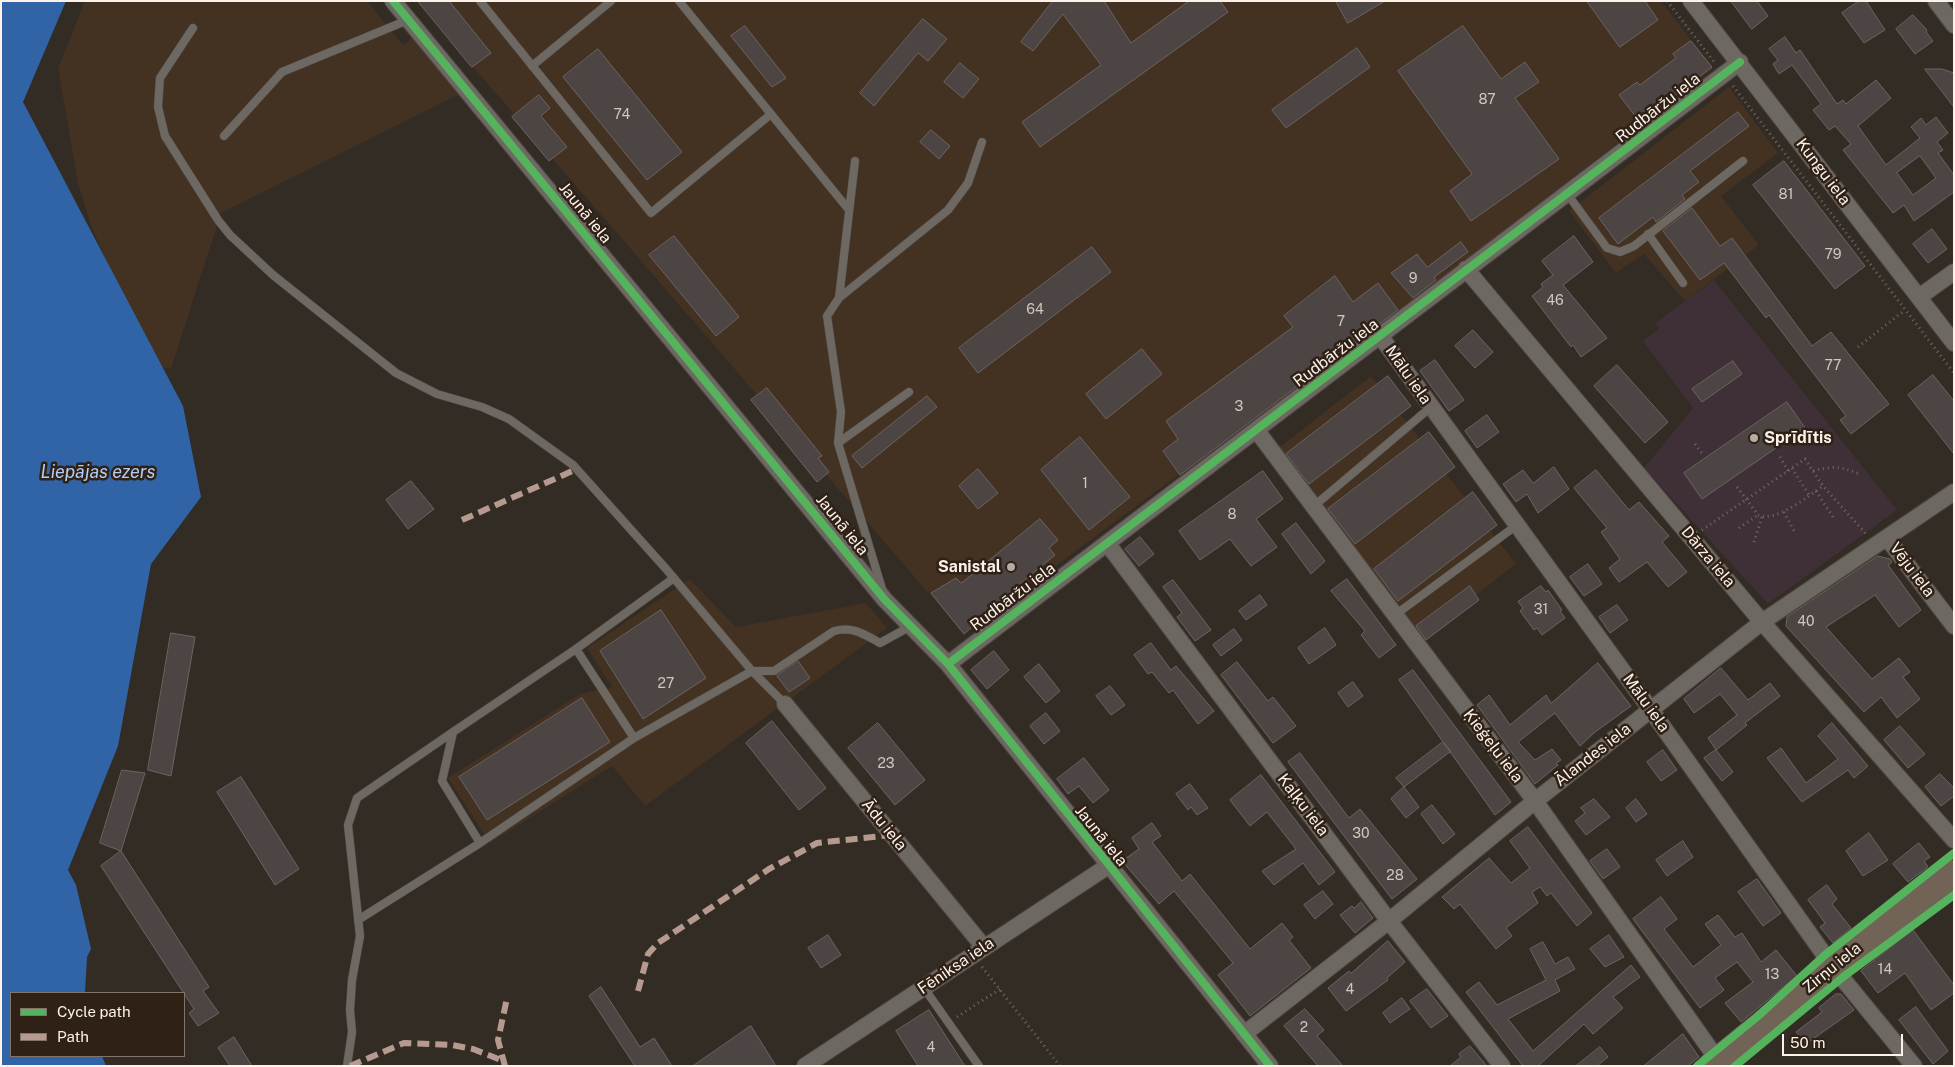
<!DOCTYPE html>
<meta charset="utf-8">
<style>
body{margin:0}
#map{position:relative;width:1955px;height:1067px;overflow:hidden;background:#332c25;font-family:"Public Sans",sans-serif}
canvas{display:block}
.frame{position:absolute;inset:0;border:2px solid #fcf2ea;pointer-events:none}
.legend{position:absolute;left:10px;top:992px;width:175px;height:65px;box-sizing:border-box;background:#2f2115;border:1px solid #81756a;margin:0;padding:6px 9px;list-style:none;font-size:15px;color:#fcf2ea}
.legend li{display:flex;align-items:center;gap:10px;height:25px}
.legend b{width:25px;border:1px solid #81756a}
.scale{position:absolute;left:1782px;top:1034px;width:121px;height:22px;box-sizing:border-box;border:2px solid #fcf2ea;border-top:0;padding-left:6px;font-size:15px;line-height:18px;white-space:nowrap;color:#fcf2ea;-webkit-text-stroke:4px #2f2115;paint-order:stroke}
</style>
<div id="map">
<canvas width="1955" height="1067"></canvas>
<div class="frame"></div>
<ul class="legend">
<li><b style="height:6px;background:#56b35d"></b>Cycle path</li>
<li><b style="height:6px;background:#b69a8f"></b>Path</li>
</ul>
<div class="scale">50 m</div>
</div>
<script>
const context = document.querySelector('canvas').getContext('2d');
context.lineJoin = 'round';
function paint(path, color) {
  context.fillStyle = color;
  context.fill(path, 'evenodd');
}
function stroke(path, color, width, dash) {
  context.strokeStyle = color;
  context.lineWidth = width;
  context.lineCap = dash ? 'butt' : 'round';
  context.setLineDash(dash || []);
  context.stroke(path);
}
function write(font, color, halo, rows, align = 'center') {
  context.font = font + ' "Public Sans",sans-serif';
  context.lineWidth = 5;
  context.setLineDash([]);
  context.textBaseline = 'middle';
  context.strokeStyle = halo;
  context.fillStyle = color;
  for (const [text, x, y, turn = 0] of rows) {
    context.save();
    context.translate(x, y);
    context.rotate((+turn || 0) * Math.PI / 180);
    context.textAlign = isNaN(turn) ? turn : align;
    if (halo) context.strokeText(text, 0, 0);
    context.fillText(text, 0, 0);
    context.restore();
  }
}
const built = new Path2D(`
 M85,1h282l36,44 11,-9 46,58 -239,119 -50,156 -18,-4 -61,-137 -14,-44 -20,-116z
 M416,1h1245l52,68 -275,213 -474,352z
 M1729,87l49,66 -57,43 38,49 -74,56 -41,-47 -28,19 -47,-62z
 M1371,376l145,188 -98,76 -146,-187z
 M690,579l46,48 130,-24 21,25 -242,178 -33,-40 -122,77 -42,-65 132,-84 32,-7 -25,-39z`);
const education = new Path2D(`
 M1714,280l183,230 -129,94 -124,-136 49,-60 -50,-67 16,-12 -4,-6z`);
const water = new Path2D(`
 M1,1h65l-43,101 160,304 18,91 -50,67 -33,182 -50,124 8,15 15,64 -4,8 -2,36h-74v63h91l4,10h-105z`);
const building = new Path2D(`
 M418,1h31l42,52 -19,14z
 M1053,1h51l27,42 58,-42h31l8,11 -188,135 -18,-25 79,-57 -38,-51 -30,37 -12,-9z
 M1336,1h49l-37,22z
 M1587,1h58l13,19 -38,27z
 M1731,1h26l11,15 -16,13z
 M1859,1h7l19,29 -21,13 -22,-30z
 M1913,15l14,15 -1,2 7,9 -18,13 -19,-25z
 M923,19l24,20 -19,22 -10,-8 -44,53 -14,-13z
 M745,26l41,52 -14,9 -41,-51z
 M1463,26l38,53 24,-17 14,20 -24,16 44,61 -88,62 -21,-30 22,-17 -74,-103z
 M1785,37l11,16 4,-3 37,54 6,-4 3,4 30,-24 15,18 -33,28 28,39 34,-27 -9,-11 10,-9 5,7 10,-8 12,16 -11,9 6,8 -5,3 16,22v17l-40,29 -10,-16 -11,8 -50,-63 8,-6 -16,-18 -6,4 -16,-20 8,-6 -29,-39 -13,9 -6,-10 5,-4 -9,-11zM1920,156l16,22 -23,17 -16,-22z
 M1691,41l21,26 -72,55 -21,-27 18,-13 3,3 36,-27 -3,-4z
 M1357,48l13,19 -84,61 -14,-18z
 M598,49l84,103 -35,28 -84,-103z
 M960,63l19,16 -16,19 -19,-16z
 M1925,69h17l12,4v34z
 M539,95l11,13 -9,8 26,31 -18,14 -37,-44z
 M1738,112l11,14 -59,45 9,11 -17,13 3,4 -29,23 -3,-5 -35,27 -19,-26z
 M931,130l19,16 -11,13 -19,-17z
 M1784,161l81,105 -30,23 -82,-104z
 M1692,208l28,38 12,-8 80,108 19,-14 58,72 -38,30 -11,-14 6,-4 -77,-101 -3,3 -42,-55 -24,17 -37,-49z
 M1932,229l15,20 -19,14 -15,-19z
 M674,236l65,81 -23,19 -67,-81z
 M1574,236l19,26 -30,23 44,53 -26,19 -8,-12 -2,2 -39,-51 11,-9 -2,-3 12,-9 -11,-14z
 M1461,242l7,10 -34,25 2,3 -23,18 -22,-25 26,-19 10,13z
 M1092,247l19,25 -133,101 -19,-25z
 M1335,276l18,26 25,-19 20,27 -218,165 -17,-24 15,-12 -12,-18 127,-94 -9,-11z
 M1473,330l20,22 -18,16 -20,-22z
 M1142,349l20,25 -56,45 -20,-25z
 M1435,360l29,40 -15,11 -29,-40z
 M1733,361l9,13 -40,28 -10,-13z
 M1617,365l51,57 -23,21 -51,-57z
 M1933,375l21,26v53l-46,-59z
 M1388,376l23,30 -102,78 -23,-30z
 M767,388l55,68 -4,2 11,14 -12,10 -66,-82z
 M927,396l10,11 -75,61 -10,-12z
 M1787,402l18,26 -103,71 -18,-26z
 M1487,415l12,17 -22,16 -12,-17z
 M1429,432l26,35 -100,77 -27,-35z
 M1080,437l50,60 -41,33 -48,-60z
 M1554,467l15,22 -31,24 -11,-19 -11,8 -13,-18 20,-14 10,13z
 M978,469l20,24 -20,16 -19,-23z
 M1596,470l33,40 10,-8 30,34 -7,6 25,30 -19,15 -21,-25 -28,20 -10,-14 11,-9 -19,-27 6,-4 -33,-40z
 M1263,471l20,28 -27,20 21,28 -26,19 -21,-27 -30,21 -21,-29z
 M411,481l23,28 -26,20 -22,-29z
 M1473,492l24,33 -99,76 -24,-32z
 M1040,519l18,21 -9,8 6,7 -77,63 2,2 -16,14 -33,-41 25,-15 5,5z
 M1296,523l29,38 -14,13 -29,-40z
 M1140,537l14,17 -15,12 -14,-17z
 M1878,556l12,3 2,3 -4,3 33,45 -22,17 -24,-32 -49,32 46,52 27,-21 11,14 -7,5 17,22 -23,19 -16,-21 -17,15 -78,-86 1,-9z
 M1588,564l14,20 -18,12 -14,-19z
 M1347,579l49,66 -17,13 -18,-23 4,-4 -34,-40z
 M1173,580l38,50 -16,11 -18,-24 5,-4 -19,-26z
 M1470,586l9,14 -53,40 -10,-14z
 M1541,586l5,6 2,-2 14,20 -2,1 5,7 -23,17 -5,-7 -3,2 -14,-19 3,-3 -5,-6z
 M1260,595l7,10 -21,15 -7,-9z
 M1617,605l11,15 -18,13 -11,-16z
 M661,610l45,68 -63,41 -43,-68z
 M1325,628l11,17 -27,19 -11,-16z
 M1234,629l8,11 -21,16 -8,-11z
 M171,633l24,4 -24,139 -23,-6z
 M1151,643l20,27 5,-4 38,45 -16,13 -25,-34 -4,3 -17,-21 -4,2 -14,-19z
 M994,651l15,19 -22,19 -16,-19z
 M798,661l12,17 -21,14 -12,-16z
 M1237,662l31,39 5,-4 23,29 -23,17 -52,-68z
 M1598,663l33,43 -36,26 -15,14 -25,-33 -37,29 17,18 17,-11 9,11 -5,3 2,2 -23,19 -58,-79 12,-10 21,30 36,-30 5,8z
 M1039,664l21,27 -14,12 -22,-26z
 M1721,668l27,32 22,-17 10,13 -35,27 2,2 -31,25 -8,-12 29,-23 -17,-21 -26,19 -10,-14z
 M1413,670l98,132 -16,13 -96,-135z
 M1353,682l10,14 -15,11 -10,-14z
 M1110,686l15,19 -14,10 -15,-19z
 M582,698l28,44 -123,78 -28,-43z
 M1046,713l14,18 -16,13 -14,-18z
 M772,721l54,67 -27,22 -53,-67z
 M878,723l47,57 -30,25 -47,-57z
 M1832,723l36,43 -14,12 -6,-8 -46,32 -35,-44 14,-10 25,35 32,-24 -20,-23z
 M1900,726l25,28 -17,14 -24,-28z
 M1443,742l8,9 -47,36 -8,-9z
 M1663,750l14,20 -16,11 -14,-19z
 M1716,750l17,22 -11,9 -18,-23z
 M1300,753l49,65 11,-9 57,70 -25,20 -104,-137z
 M1084,758l25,32 -16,13 -14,-17 -11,8 -11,-15z
 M122,770l23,3 -24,78 -21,-8z
 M1940,774l14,14v8l-13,10 -16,-19z
 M1261,775l74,97 -16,13 -16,-22 -29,22 -12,-14 34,-22 -29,-37 -17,14 -20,-26z
 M241,777l58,92 -24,16 -58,-93z
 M1190,784l18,24 -11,7 -6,-8 -3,3 -12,-16z
 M1404,787l15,20 -13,11 -15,-19z
 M1594,799l16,18 -24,18 -11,-14 10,-8 -4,-5z
 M1636,799l11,15 -11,8 -10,-14z
 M1432,805l23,29 -12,10 -22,-30z
 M1152,823l9,13 -9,6 30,39 8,-7 60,75 32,-26 11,14 -4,3 22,28 -61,48 -32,-41 15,-12 -59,-72 -15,13 -37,-43 17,-12 -7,-11z
 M1528,827l64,86 -15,13 -26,-33 -4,3 -7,-9 -8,5 6,11 -32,25 6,8 -16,13 -36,-45 -6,5 -12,-12 47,-39 22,25 19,-15 -20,-27z
 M1869,833l19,27 -25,16 -17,-25z
 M1683,841l10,16 -26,19 -11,-16z
 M1919,843l11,14 -6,4 4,6 -20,15 -15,-18z
 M1607,849l13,18 -17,12 -13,-18z
 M121,851l88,136 -6,4 16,22 -21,13 -9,-13 5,-4 -93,-143z
 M1757,879l24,34 -18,13 -25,-34z
 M1827,885l10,14 -5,5 19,24 -18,15 -13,-16 5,-4 -17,-23z
 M1323,891l10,13 -18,15 -11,-14z
 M1661,897l16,22 -13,10 29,38 28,-22 -16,-21 13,-9 17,22 7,-4 19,29 15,-12 21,26 -56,46 -16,-19 28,-21 -16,-20 -22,16 9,12 -24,18 -67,-89z
 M1361,902l12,16 -18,15 -15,-18 12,-9 2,2z
 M1913,930l41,55v8l-23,17 -26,-37 -27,20 -17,-22z
 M828,935l13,20 -20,13 -13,-20z
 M1609,935l15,22 -19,10 -15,-18z
 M1388,941l17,21 -18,16 1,2 -42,31 -18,-23 21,-17 2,2z
 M1543,942l12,22 13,-7 7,12 -20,11 5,11 -52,28 25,32 98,-86 9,12 -27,20 10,11 -30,26 -9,-10 -46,42h-15l-57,-74 13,-10 18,23 49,-25 -16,-31z
 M601,987l39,60 14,-9 18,28h-37l-46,-70z
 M1427,989l21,27 -17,12 -21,-27z
 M1836,994h5l13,16 -48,34 -10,-12 26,-20 -3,-4z
 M1402,998l8,11 -20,14 -7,-10z
 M1916,1007l32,44 -15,13 -34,-44z
 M1305,1009l19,21 -7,6 26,30h-25l-34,-40z
 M929,1010l36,56h-47l-22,-35z
 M751,1026l25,40h-83z
 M1683,1034l16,23 -11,9h-44z
 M234,1037l18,29h-22l-12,-18z
 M1470,1046l17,20h-37l11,-9 -2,-3z
 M1600,1047l8,10 -11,9h-21z`);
const path = new Path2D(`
 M1667,1l48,62
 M1733,86l221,287
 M1858,347l47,-37
 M1695,444l8,11
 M1780,457l8,14
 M1792,468l17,27
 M1813,471c18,-5 29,-5 46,3
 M1737,487l21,28c18,8 50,-19 65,-29
 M1816,491l17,26
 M1784,512l10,19
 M1739,528l19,-13
 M1702,530l103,-71 18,27 43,48
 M1754,542l8,-25
 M982,967l78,99
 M957,1017l43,-28`);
const service = new Path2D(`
 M480,1l171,212 120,-99
 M679,1l170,209
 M193,28l-33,50 -2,29 7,29 53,84 12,15 43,40 123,98 41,21 45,13 27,12 64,46 94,105 85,101 33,33
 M532,66l79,-65
 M224,136l58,-64 126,-52
 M1568,195l39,53 13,4 14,-6 109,-85
 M1648,234l35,49
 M839,298l16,-137
 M838,443l71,-51
 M1314,506l117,-99
 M882,589l-44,-146 3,-31 -14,-96 12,-18 109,-88 20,-27 14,-41
 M1395,615l122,-90
 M576,649l58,89
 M480,843l-38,-62 11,-49 123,-83 98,-71
 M358,920l122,-77 154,-105 118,-67h22l60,-40c19,-5 30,3 46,12l31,-17
 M924,988l55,78
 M347,1066l5,-34 -2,-22 2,-30 8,-44 -12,-111 9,-27 96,-66`);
const minor = new Path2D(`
 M393,1l492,599 63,64 322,402
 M1691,1l263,342
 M1936,1l18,24
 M1466,269l296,353 192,218
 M1919,297l35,-25
 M1381,337l270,373 182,257 81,99
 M1257,431l278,370 187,265
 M1887,538l67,88
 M1107,543l282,378 113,145
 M948,664l792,-602
 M785,704l198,242
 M1244,1034l145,-113 146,-120 227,-179 192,-130
 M805,1066l303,-200`);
const trunk = new Path2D(`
 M1712,1066l121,-99 121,-93`);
const quiet = new Path2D(`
 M462,520l115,-51
 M638,991l10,-37 10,-11 111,-74 48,-26 75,-8
 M350,1066l54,-23 48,2 21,4 28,11
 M505,1066l-7,-26 9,-42`);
const cycleway = new Path2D(`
 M393,1l492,599 63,64 322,402
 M948,664l792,-602
 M1697,1066l60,-49 68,-62 129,-102
 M1735,1066l108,-89 111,-82`);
const markers = [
 [1754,438,5,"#b6ada5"],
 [1011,567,5,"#b6ada5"]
];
const numberNames = [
 ["87",1487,100],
 ["74",622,115],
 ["81",1786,195],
 ["79",1833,255],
 ["9",1413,279],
 ["46",1555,301],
 ["64",1035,310],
 ["7",1341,322],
 ["77",1833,366],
 ["3",1239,407],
 ["1",1085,484],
 ["8",1232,515],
 ["31",1541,610],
 ["40",1806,622],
 ["27",666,684],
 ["23",886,764],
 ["30",1361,834],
 ["28",1395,876],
 ["14",1885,970],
 ["13",1772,975],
 ["4",1350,990],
 ["2",1304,1028],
 ["4",931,1048]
];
const streetNames = [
 ["Rudbāržu iela",1658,108,-38],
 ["Kungu iela",1823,172,53],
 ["Jaunā iela",585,213,51],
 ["Rudbāržu iela",1336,353,-37],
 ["Mālu iela",1408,375,55],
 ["Jaunā iela",842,525,51],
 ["Dārza iela",1708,557,50],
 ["Vēju iela",1912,570,53],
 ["Rudbāržu iela",1013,597,-37],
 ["Mālu iela",1646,703,54],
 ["Ķieģeļu iela",1493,746,53],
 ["Ālandes iela",1593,755,-38],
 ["Kaļķu iela",1303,805,53],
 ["Ādu iela",884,825,51],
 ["Jaunā iela",1101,836,51],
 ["Fēniksa iela",956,966,-34],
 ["Zirņu iela",1832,968,-39]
];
const poiNames = [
 ["Sprīdītis",1764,438],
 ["Sanistal",1001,567,"right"]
];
const waterNames = [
 ["Liepājas ezers",98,472]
];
paint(built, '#433122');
paint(education, '#3f2f36');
paint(water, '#3064a6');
paint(building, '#4c4543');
stroke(building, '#6c6462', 1);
stroke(service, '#4f4943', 9);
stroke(minor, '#4f4943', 18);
stroke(trunk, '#4f4943', 29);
stroke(path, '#6f6a66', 3, [1, 4]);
stroke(service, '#6e6863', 8);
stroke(minor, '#6e6863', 16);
stroke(trunk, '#716356', 28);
stroke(quiet, '#b69a8f', 6, [12, 6]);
stroke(cycleway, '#56b35d', 8);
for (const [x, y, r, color] of markers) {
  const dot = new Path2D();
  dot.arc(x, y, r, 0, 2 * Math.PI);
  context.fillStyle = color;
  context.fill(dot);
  stroke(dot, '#2f2115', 2);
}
write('14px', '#d0c7c0', null, numberNames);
write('16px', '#fcf2ea', '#2f2115', streetNames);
write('bold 16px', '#fcf2ea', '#2f2115', poiNames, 'left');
write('italic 18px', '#b0cef6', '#2f2115', waterNames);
</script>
